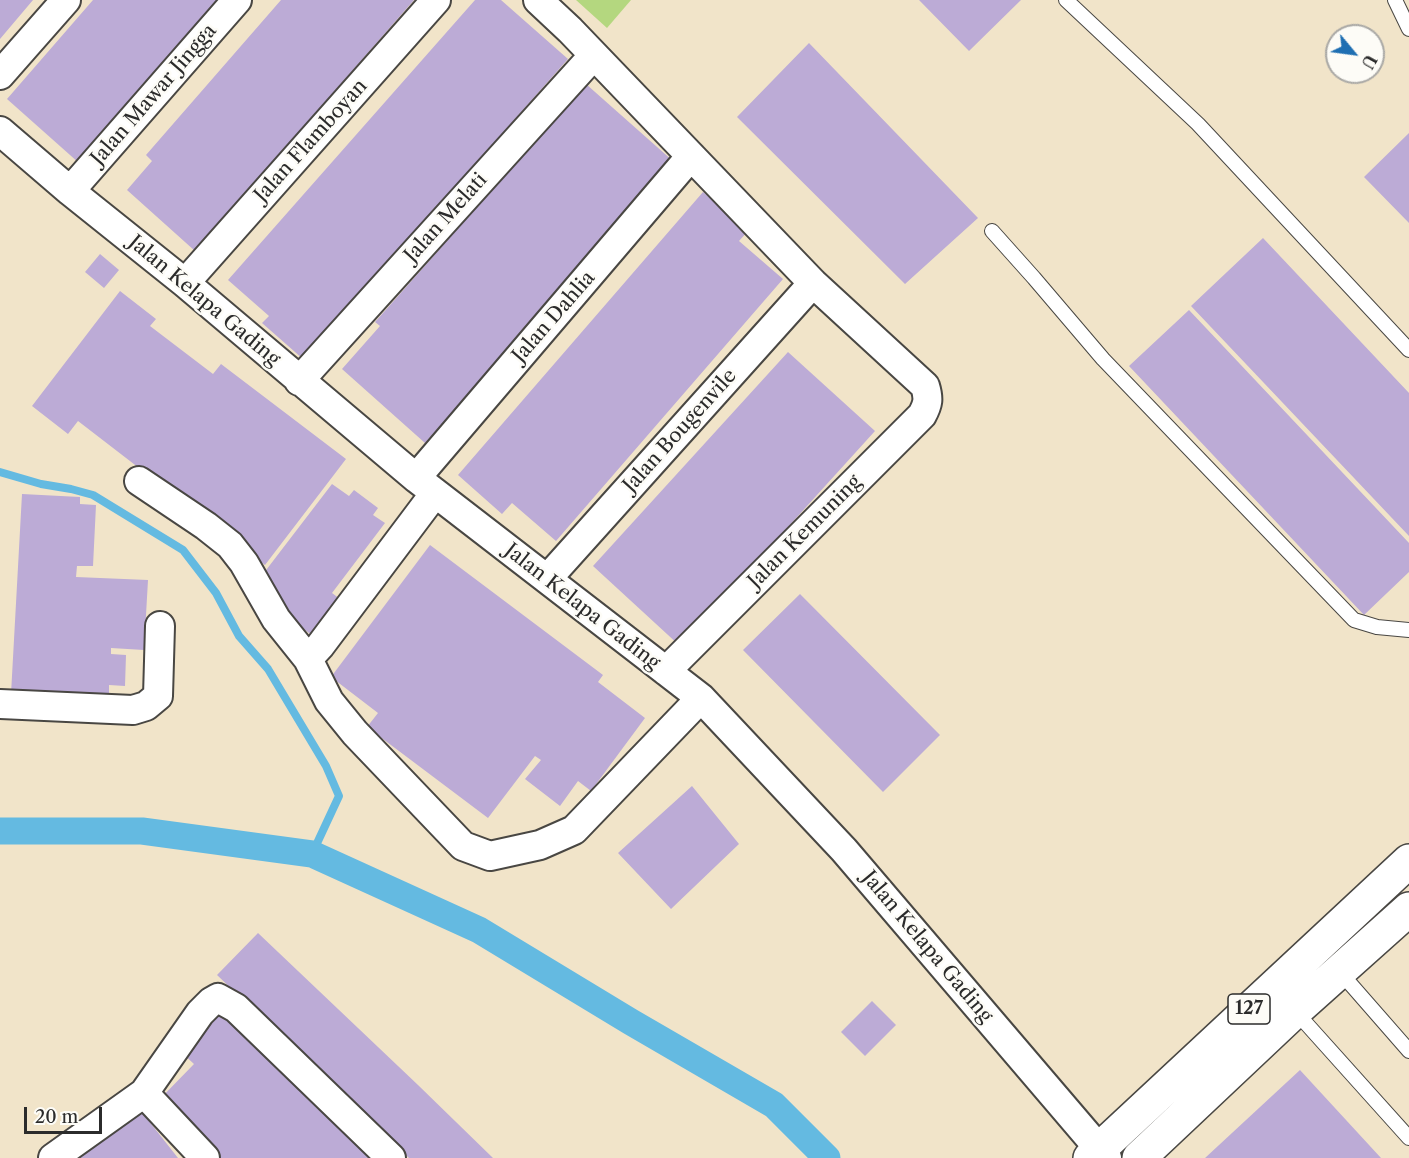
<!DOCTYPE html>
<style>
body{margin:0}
#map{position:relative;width:1409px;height:1158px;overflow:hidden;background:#f1e4c9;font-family:"Libre Caslon Text",serif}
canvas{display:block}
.north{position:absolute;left:1325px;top:24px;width:60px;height:60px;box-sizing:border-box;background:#fdfcf7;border:2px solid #a9a8a5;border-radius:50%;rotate:119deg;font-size:16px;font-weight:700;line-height:24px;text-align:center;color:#2b2b2b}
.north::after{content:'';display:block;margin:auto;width:21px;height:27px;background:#1f6fb2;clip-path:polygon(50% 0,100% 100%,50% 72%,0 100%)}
.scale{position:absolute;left:24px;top:1107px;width:78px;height:27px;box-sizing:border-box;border:3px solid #2b2b2b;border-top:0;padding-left:8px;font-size:18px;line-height:21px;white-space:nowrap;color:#2b2b2b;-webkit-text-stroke:4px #fdfcf7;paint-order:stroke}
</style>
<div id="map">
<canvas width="1409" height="1158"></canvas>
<div class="north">U</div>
<div class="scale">20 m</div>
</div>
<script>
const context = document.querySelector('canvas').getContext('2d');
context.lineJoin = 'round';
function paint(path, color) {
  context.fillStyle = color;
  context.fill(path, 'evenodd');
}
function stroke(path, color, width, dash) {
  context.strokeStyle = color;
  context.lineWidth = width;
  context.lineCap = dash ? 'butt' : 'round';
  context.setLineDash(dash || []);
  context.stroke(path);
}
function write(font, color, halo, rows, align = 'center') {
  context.font = font + ' "Libre Caslon Text",serif';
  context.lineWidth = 5;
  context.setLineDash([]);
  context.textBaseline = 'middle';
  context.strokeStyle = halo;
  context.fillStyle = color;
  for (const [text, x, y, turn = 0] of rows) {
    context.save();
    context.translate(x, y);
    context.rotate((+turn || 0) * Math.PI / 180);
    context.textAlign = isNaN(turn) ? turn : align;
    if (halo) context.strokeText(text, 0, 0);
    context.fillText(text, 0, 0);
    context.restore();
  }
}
const green = new Path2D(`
 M576,0h55l-24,28z`);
const stream = new Path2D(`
 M0,472l41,12 30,5 22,6 90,55 33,43 23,43 29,33 58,97 13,30 -27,58`);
const canal = new Path2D(`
 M0,831h142l170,23 167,76 152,92 143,83 53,53`);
const building = new Path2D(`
 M0,0h33l-33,39z
 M93,0h127l-141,163 -72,-64z
 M281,0h133l-219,251 -68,-61 25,-29 -6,-6z
 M475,0h26l67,59 -265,300 -41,-36 7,-7 -41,-36z
 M919,0h102l-52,51z
 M809,43l169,175 -73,66 -168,-167z
 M586,84l88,78 -249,281 -83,-74 38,-43 -5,-4z
 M1409,133v90l-45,-46z
 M703,192l45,39 -9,10 44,38 -227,262 -44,-38 -10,11 -44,-39z
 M1263,238l146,155v143l-218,-230z
 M100,254l19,16 -15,18 -19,-16z
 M120,291l36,28 -6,7 63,48 8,-10 125,95 -81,106 -187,-144 -10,13 -36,-28z
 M1189,310l220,233v29l-45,43 -235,-249z
 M788,352l87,79 -195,215 -87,-80z
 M332,484l17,12 5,-6 24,18 -5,7 12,8 -53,70 8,6 -27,37 -36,-27 -17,-31z
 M22,494l58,3v7l16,1 -3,61h-16l-1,11 72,3 -4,70 -33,-2v6l15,1 -1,31 -16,-1v14l-98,-5z
 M430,545l173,130 -5,7 47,36 -54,73 -13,-10 -18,25 -35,-27 16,-19 -6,-4 -47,62 -121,-91 11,-14 -47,-36z
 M800,594l140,141 -57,57 -140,-142z
 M692,786l47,58 -68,65 -53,-56z
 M258,933l160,152 75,73h-84l-192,-183z
 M872,1001l24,24 -31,31 -24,-24z
 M220,1014l19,18 131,126h-155l-58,-56 37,-38 -12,-11z
 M1300,1070l81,88h-176z
 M141,1111l37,47h-98z`);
const lane = new Path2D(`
 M1066,0l132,124 211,226
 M1395,0l14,29
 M992,231l42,47 69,81 251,261 23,7 32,3
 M1340,972l69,79
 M1295,1011l114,127`);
const street = new Path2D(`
 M538,0l32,30 243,253 112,103c4,13 3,18 -3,29l-256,256
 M0,75l66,-75
 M0,131l70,60 115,92 231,195 285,220 143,152 263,308
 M70,191l167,-191
 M185,283l251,-283
 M299,381l295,-326
 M416,478l275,-322
 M139,481l67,45 24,19 14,18 32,56 32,40
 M435,493l-115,153 -12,13 21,42 26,32 108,113 27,10 50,-11 34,-15 127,-132
 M547,579l266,-296
 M0,704l133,6 13,-4 12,-10 2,-70
 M144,1093l61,65
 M53,1158l91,-65 56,-80 11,-11 7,-4 18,10 155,150`);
const primary = new Path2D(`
 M1090,1158l319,-297
 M1139,1158l156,-147 114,-102`);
const shields = [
 [1249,1009,42]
];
const shieldNames = [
 ["127",1249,1009]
];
const streetNames = [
 ["Jalan Mawar Jingga",154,95,-49],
 ["Jalan Flamboyan",311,141,-48],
 ["Jalan Melati",446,218,-48],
 ["Jalan Kelapa Gading",204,301,40],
 ["Jalan Dahlia",554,317,-49],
 ["Jalan Bougenvile",680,431,-48],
 ["Jalan Kemuning",805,532,-45],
 ["Jalan Kelapa Gading",582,607,38],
 ["Jalan Kelapa Gading",927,947,50]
];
paint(green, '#b4d77f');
stroke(stream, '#64bae1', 8);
stroke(canal, '#64bae1', 27);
paint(building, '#bcabd6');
stroke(lane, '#494743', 16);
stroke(street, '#494743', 32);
stroke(primary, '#494743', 36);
stroke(lane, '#fff', 14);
stroke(street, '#fff', 28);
stroke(primary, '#fff', 33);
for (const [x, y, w] of shields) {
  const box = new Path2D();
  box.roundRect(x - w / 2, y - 15, w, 30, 4.5);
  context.fillStyle = '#fdfcf7';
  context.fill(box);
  stroke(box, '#2b2b2b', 1.5);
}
write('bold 18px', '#2b2b2b', null, shieldNames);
write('20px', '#2b2b2b', '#fdfcf7', streetNames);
</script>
